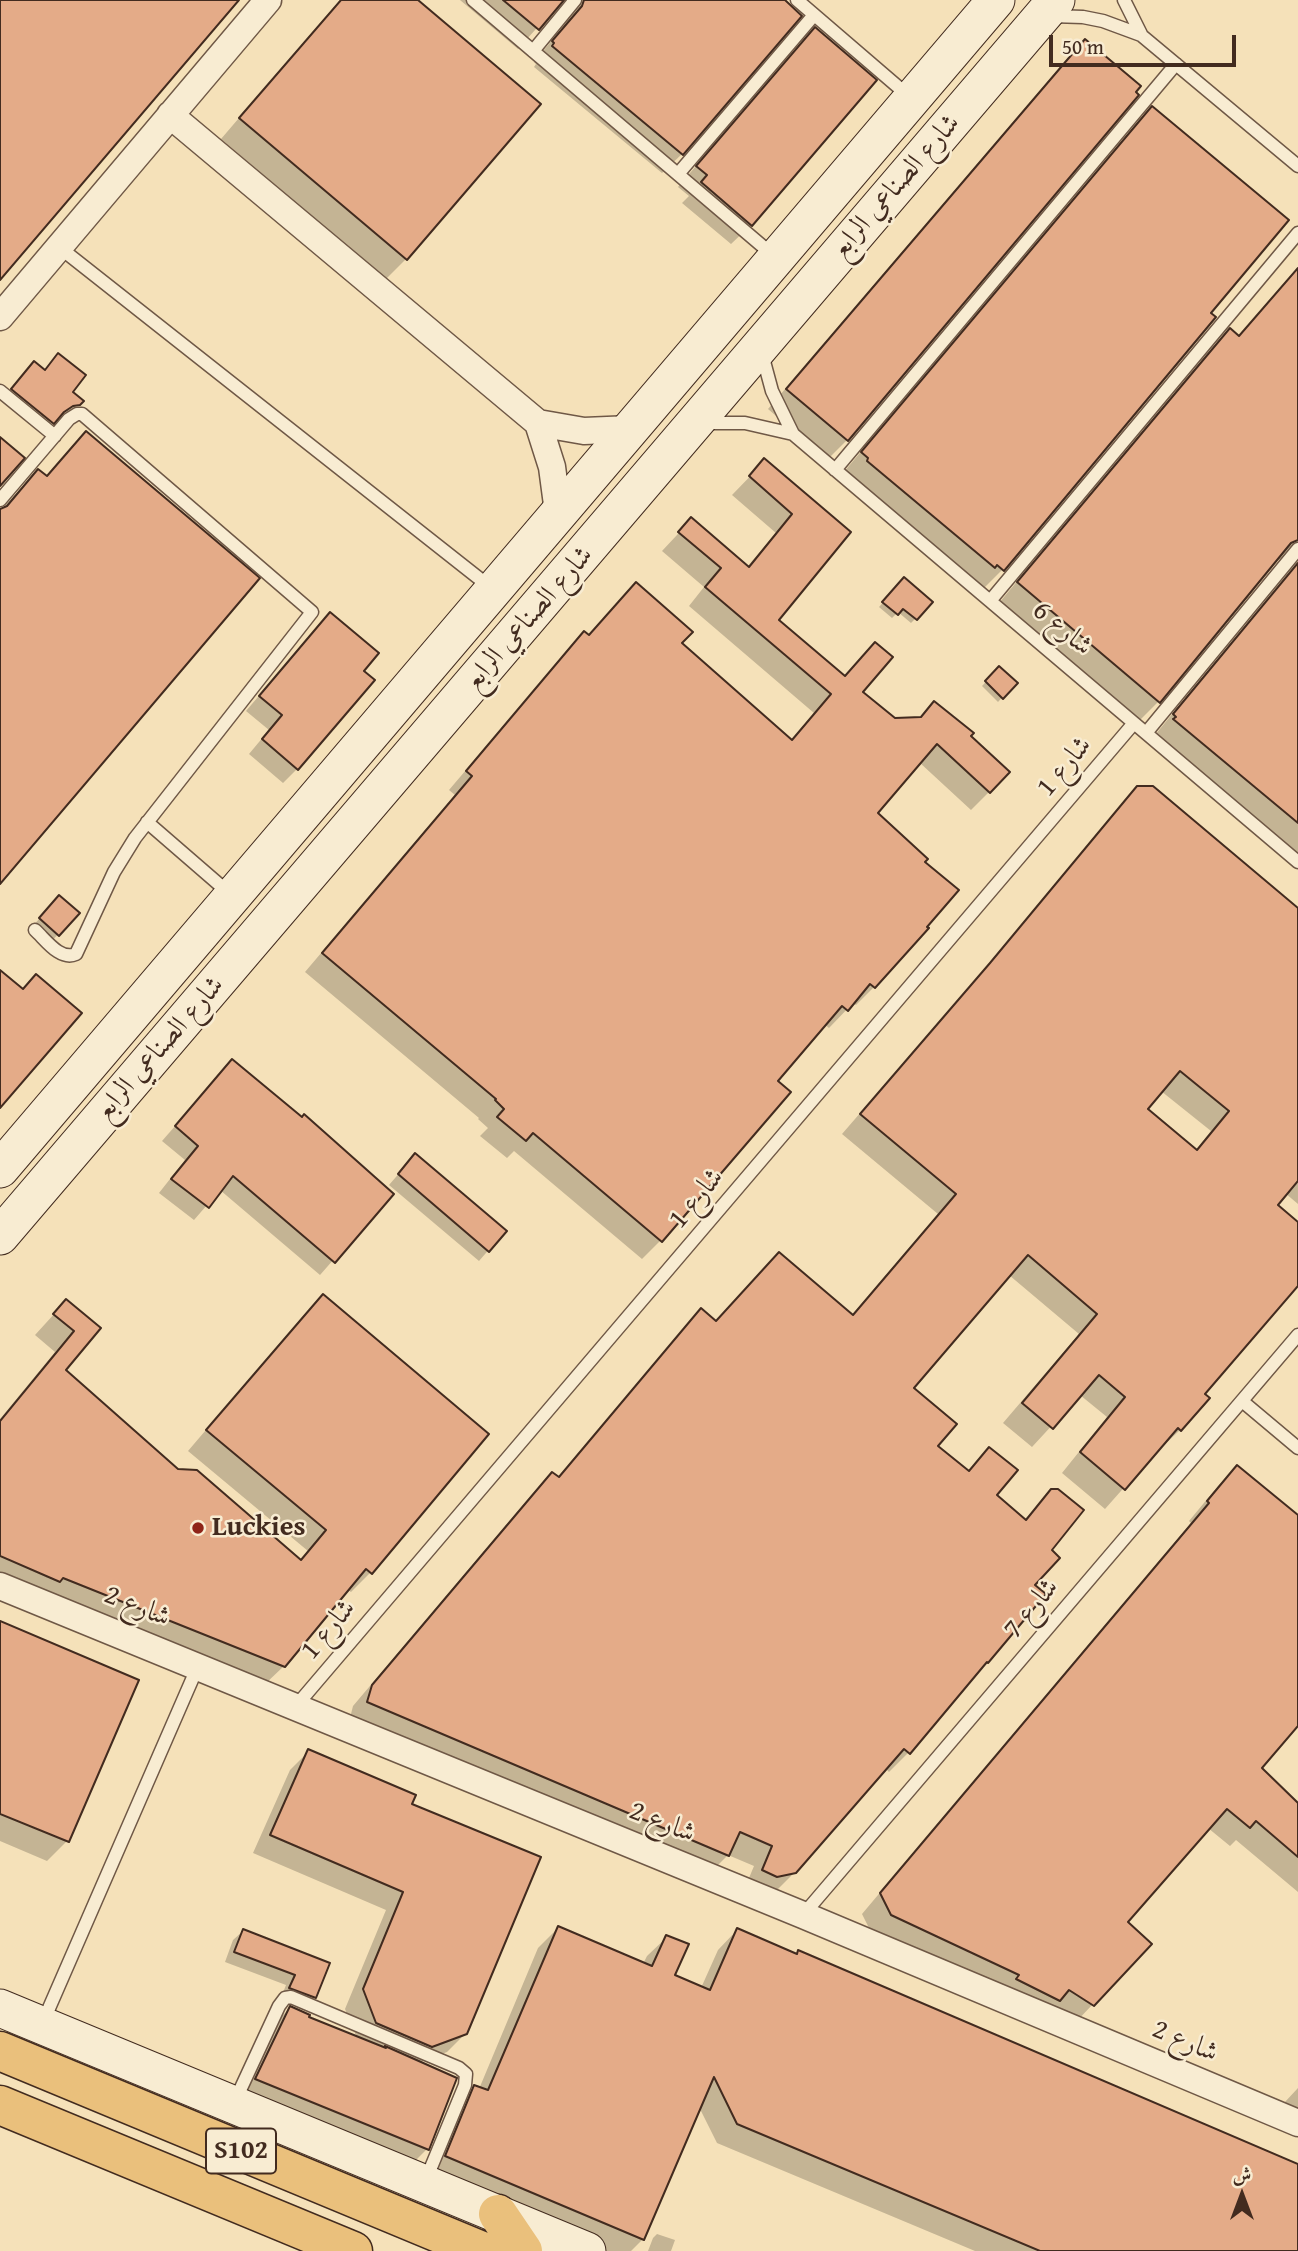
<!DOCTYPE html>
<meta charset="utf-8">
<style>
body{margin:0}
#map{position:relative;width:1298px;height:2251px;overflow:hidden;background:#f5e1b9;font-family:"Gentium Book Plus",Amiri,serif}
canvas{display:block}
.north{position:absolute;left:1207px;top:2160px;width:70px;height:70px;-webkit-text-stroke:5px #f8ecd2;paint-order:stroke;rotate:0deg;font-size:19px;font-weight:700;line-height:28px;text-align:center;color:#422b1f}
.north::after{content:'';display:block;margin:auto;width:24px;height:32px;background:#422b1f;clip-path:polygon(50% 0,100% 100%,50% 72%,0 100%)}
.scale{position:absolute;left:1049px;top:35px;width:187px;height:32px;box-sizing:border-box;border:4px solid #422b1f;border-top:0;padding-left:9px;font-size:21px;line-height:24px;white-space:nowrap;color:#422b1f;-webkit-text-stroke:5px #f8ecd2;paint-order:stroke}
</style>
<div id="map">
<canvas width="1298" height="2251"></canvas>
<div class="north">ش</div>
<div class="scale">50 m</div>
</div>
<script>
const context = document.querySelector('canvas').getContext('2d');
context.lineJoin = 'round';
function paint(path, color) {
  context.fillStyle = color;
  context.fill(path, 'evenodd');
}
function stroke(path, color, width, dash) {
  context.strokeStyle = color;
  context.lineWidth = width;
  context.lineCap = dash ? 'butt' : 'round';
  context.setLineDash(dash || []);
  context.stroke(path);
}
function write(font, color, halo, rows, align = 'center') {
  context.font = font + ' "Gentium Book Plus",Amiri,serif';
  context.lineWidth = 5;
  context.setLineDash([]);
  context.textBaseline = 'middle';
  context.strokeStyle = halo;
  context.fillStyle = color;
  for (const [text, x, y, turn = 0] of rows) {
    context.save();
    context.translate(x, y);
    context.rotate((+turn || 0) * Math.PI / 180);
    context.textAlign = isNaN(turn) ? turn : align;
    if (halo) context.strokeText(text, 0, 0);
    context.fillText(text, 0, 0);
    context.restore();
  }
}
const shadow = new Path2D(`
 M340,0h75l123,104 -132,155 -20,20 -165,-140z
 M460,0h320l-98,154 -20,19 -128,-106 2,-3 -2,-2 29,-35 2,-5 -3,-9 -7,-3 -3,1 -34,38z
 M815,30l-64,195 -20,19 -49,-41 7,-7 -11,-9 118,-138z
 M1085,41l51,54 -289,345 -20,20 -59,-51 297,-348z
 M1152,108l57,205 5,4 -212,253 -19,19 -140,-116 290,-345z
 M1298,267v591l-143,-123 130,-159 3,-5 -3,-9 -7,-3 -3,2 -117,141 -19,19 -140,-118 211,-253 20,-19 8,6z
 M34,363l10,8 5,-6 21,27 11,9 -13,13 -13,6 -12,12 -40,-33z
 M86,433l-86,449v-372l38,-39 8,6z
 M765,461l84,71 -73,89 68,57 31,-34 -14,48 33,28 25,-1 15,-16 34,33 21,56 -18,18 -52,-48 -44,52 -1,173 -18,18 -3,-2 -24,25 -5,-4 -48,57 13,11 -129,149 -18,18 -128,-108 -7,7 -27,-22 8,-8 -10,-9 1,-1 -174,-146 150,-177 -6,-5 118,-139 18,-18 3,3 92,8 111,97 23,-28 -125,-107 15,-19 -42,-36 29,-31 56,47 29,-34 -44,-38z
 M900,584l31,19 -20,20 -13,-11 -6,6 -13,-11z
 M316,629l-19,140 -14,14 -34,-29 20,-24 -23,-19z
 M999,668l16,15 -17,19 -16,-16z
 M1138,788l160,122v294l-13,-11 -10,12 23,19v59l-95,112 5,4 -28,31 -20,19 -1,-1 -54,61 -43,-36 45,-56 -27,-22 -48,52 -29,-24 76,-89 -70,-59 -97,113 24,58 31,26 23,-23 5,46 29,25 30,-32 28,22 -33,40 -140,202 -20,20 -4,-4 -90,104 -20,20 -31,-2 10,-24 -26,-11 -20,20 -359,-153 4,-16 180,-213 19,-19 5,4 125,-148 19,-19 14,11 136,-6 87,-102 -96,-80 129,-149 147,-177zM1161,1091l50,40 -16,20 -49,-42z
 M50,907l28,6 -30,32 -18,-16z
 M232,1061l159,133 -71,81 -100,-85 -26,30 -35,-27 26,-33 -23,-19z
 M415,1155l90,76 -26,30 -90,-76z
 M323,1296l48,276 -20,20 -4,-3 -63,77 -20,19 -264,-101v-165l55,-67 -20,-17 31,-34 32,27 -35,42 114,101 122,90 9,-10 -120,-100 115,-135z
 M1237,1467l61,51v205l-39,45 39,38v86l-62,-52 -6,6 -22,-18 -82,94 -33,82 -19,20 -202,-90 -10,-20 329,-391 -2,-2 29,-35z
 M0,1623l67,218 -20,20 -47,-20z
 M308,1752l102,53 56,228 -19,19 -29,11 37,16 -28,70 -20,20 -171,-70 34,-71 20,-20 17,10 50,20 -12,-29 41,-99 -133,-57 37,-83z
 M558,1928l85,36 4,-8 20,-19 5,39 29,12 17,-38 19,-20 59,25 3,-3 499,214v85h-323l-258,-108 -18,-36 -56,132 -12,12h-26l-178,-75 28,-70 19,-19 5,2 59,-141z
 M243,1931l85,33 -13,33 -10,10 -24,-9 5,-13 -61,-23 8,-22z
 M1298,2088v21l-14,-6z
 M657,2234l18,6 -4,11h-23l5,-13z`);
const building = new Path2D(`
 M0,0h239l-239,280z
 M341,0h77l123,104 -134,156 -168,-142z
 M503,0h61l-25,30z
 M584,0h201l17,16 -119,139 -131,-109 2,-3 -2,-2 30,-35z
 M815,27l62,53 -125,146 -51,-44 6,-7 -11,-9z
 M1085,39l56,47 -5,6 3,3 -291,346 -62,-52z
 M1152,106l137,114 -78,93 5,4 -212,254 -7,-6 -2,3 -128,-107 1,-3 -7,-6z
 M1298,268v272l-7,3 -131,160 -143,-121 213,-254 9,8z
 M58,353l28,22 -13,17 11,9 -4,4 -7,1 -9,6 -10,12 -43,-35 23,-28 11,9z
 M86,431l174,147 -260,306v-375l7,-3 31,-37 9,7z
 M0,437l25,21 -25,28z
 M764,458l87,74 -72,88 66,56 30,-34 18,15 -30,35 32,26 26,-1 13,-16 40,32 -3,3 39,36 -20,21 -53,-49 -59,69 50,46 -3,3 34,28 -32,37 2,1 -54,60 -5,-4 -22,27 -6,-5 -64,75 13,11 -129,150 -129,-109 -7,8 -29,-24 7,-8 -9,-9 1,-1 -174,-146 150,-177 -6,-5 118,-140 5,4 47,-53 57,50 -11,11 110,97 39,-46 -126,-107 16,-19 -43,-36 13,-15 58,50 43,-53 -43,-38z
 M1298,563v260l-125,-104 3,-2 -3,-3z
 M904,577l29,25 -16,18 -14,-11 -5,6 -16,-13z
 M330,612l49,41 -15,18 11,9 -77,90 -36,-31 20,-24 -23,-19z
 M999,666l19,17 -15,16 -18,-18z
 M1137,786h16l145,122v273l-20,24 20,17v64l-93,108 5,4 -29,33 -3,-3 -53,62 -45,-38 45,-55 -26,-22 -46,54 -31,-26 75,-89 -69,-59 -114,133 43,36 -19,22 31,25 20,-24 29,23 -21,25 29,25 25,-31h7l26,21 -32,40 8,8 -25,27 11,9 -58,69 -1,-1 -77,92 -6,-5 -108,124 -19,4 -15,-7 10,-24 -32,-14 -11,24 -362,-154 5,-17 180,-213 7,5 142,-169 15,13 63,-69 74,63 103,-121 -96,-80 130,-151zM1180,1071l49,40 -32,39 -49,-41z
 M59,895l21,18 -21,23 -20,-18z
 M0,970l23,19 13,-15 46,39 -82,95z
 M232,1059l70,58 2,-3 90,80 -59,69 -102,-87 -24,32 -38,-29 27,-33 -23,-20z
 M415,1153l92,78 -18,21 -91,-78z
 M323,1294l166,140 -117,140 -6,-5 -81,98 -222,-89 -3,4 -60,-26v-135l74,-90 -21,-17 13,-15 35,29 -35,42 112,99 19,1 104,90 25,-30 -120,-100z
 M1237,1465l61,50v211l-36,42 36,35v54l-42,-36 -6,7 -23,-19 -99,113 24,22 -58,62 -25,-16 -9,11 -44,-22 3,-4 -128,-60 -11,-22 329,-390 -2,-2z
 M0,1621l139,59 -70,162 -69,-28z
 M308,1749l108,46 -4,9 129,53 -74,177 -35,13 -56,-24 -13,-34 40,-97 -133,-57z
 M558,1926l94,40 14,-31 23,9 -14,31 35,15 27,-62 60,26 1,-4 500,214v87h-258l-303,-127 -23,-47 -70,163 -199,-84 29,-71 14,5z
 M243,1929l87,34 -14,35 -27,-10 6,-13 -61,-23z
 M290,2006l20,9 -1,2 77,31 -1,-2 72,32 -28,72 -174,-71z`);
const lane = new Path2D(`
 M473,0l301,256
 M797,0l114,98
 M1124,0l17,34
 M1051,16l32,1 20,4 38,14 157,131
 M533,51l42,-51
 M678,174l136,-159
 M59,247l431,340
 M762,354l10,37 21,43 505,428
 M0,391l55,45
 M704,423h41l48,11
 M835,470l341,-406
 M0,500l69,-81 8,-5h5l230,198 -177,226 -21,34 -38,82c-16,7 -30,-14 -41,-24
 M990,601l308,-368
 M1146,733l152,-184
 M147,822l82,71
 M1242,1401l56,47
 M296,1706l838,-983
 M803,1915l495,-580
 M43,2022l155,-356
 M235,2101l44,-95 6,-8 6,-1 168,71 7,6 -1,11 -40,97`);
const street = new Path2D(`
 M170,115l368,308 46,8 47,-2
 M0,317l268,-317
 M538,423l14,44 6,45
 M0,1586l803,329 495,208`);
const secondary = new Path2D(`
 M0,1169l996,-1169
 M0,1236l1056,-1236
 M0,2008l587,243`);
const highway = new Path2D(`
 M0,2051l482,200
 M0,2105l353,146
 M498,2214l25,37`);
const markers = [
 [198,1528,7,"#8f2418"]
];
const shields = [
 [241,2151,70]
];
const shieldNames = [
 ["S102",241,2151]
];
const streetNames = [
 ["شارع الصناعي الرابع",896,187,-49],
 ["شارع الصناعي الرابع",529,619,-49],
 ["شارع 6",1062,629,40],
 ["شارع 1",1065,767,-50],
 ["شارع الصناعي الرابع",160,1049,-49],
 ["شارع 1",697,1199,-50],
 ["شارع 2",137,1607,22],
 ["شارع 7",1032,1609,-50],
 ["شارع 1",329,1630,-50],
 ["شارع 2",662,1823,22],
 ["شارع 2",1185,2042,23]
];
const poiNames = [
 ["Luckies",212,1528]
];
paint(shadow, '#0003');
paint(building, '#e4ab88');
stroke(building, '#422b1f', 2);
stroke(lane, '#6f5846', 15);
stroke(street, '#6f5846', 29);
stroke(secondary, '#422b1f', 39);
stroke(highway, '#422b1f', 41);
stroke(lane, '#f8ecd2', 12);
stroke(street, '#f8ecd2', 26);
stroke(secondary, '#f8ecd2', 37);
stroke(highway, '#eac07c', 38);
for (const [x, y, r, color] of markers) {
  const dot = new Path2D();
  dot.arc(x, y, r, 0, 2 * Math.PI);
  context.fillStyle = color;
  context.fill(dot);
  stroke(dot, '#f8ecd2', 2.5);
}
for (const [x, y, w] of shields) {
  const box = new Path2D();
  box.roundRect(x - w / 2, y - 22.5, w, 45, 5);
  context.fillStyle = '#f8ecd2';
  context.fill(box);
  stroke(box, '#422b1f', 2);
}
write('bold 26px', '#422b1f', null, shieldNames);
write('28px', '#422b1f', '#f8ecd2', streetNames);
write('bold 28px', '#422b1f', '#f8ecd2', poiNames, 'left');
</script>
